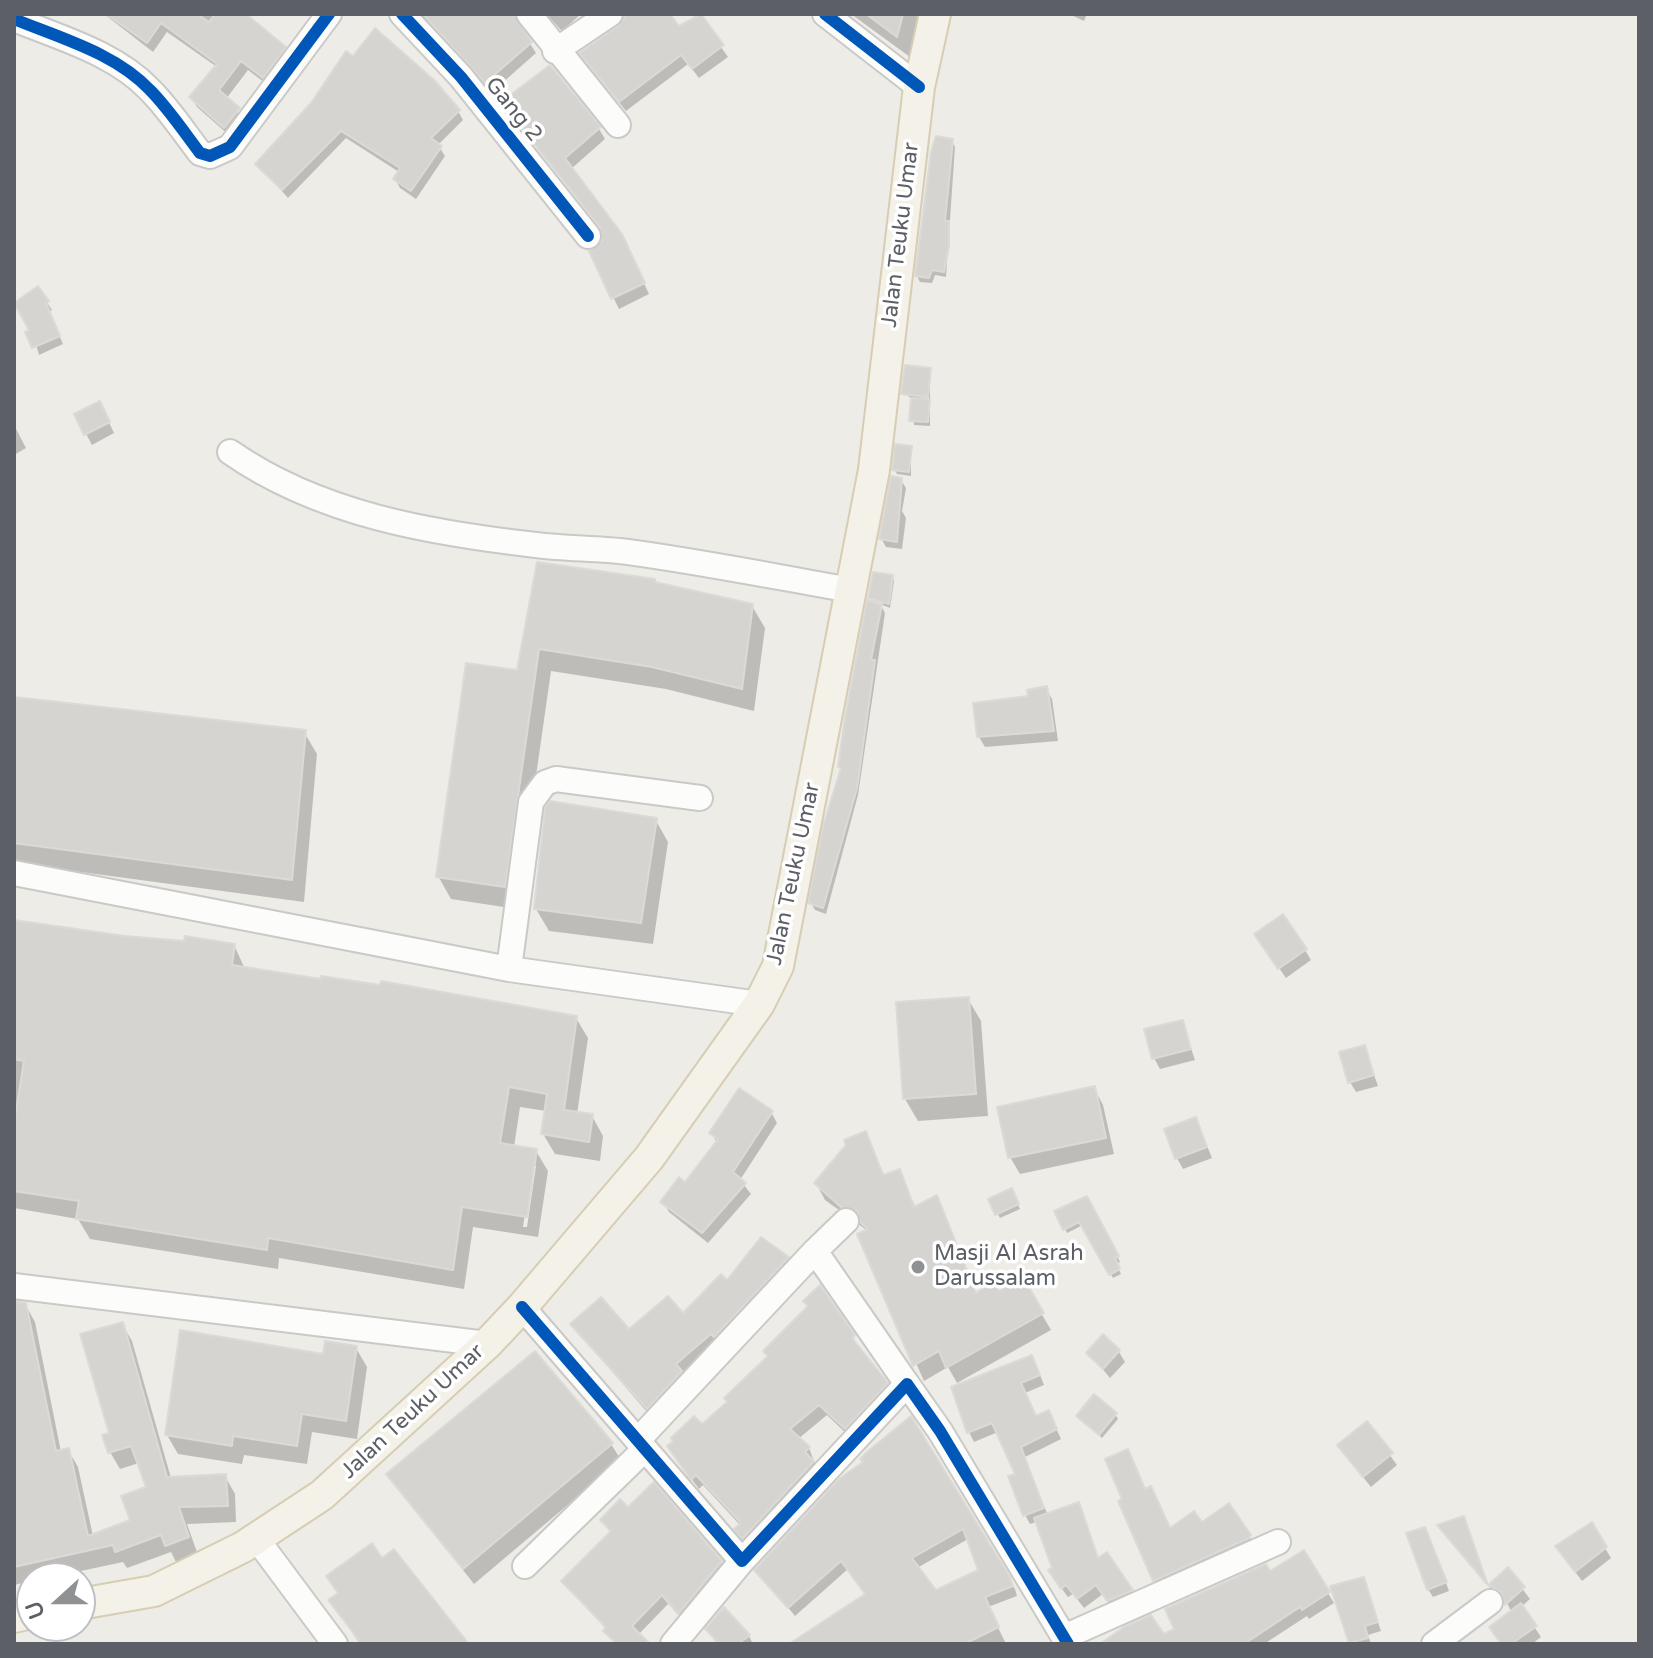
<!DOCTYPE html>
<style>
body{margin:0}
#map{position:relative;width:1653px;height:1658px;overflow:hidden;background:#edece7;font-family:"Varela Round",sans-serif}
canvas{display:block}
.frame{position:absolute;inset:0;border:16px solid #5c6066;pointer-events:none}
.north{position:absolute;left:16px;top:1562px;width:80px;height:80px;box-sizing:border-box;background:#fff;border:2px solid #bebfc2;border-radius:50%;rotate:249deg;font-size:22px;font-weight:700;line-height:32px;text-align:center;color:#5c6066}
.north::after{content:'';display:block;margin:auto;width:28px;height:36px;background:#8f9193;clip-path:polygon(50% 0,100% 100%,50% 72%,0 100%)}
</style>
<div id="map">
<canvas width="1653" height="1658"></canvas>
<div class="frame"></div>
<div class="north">U</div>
</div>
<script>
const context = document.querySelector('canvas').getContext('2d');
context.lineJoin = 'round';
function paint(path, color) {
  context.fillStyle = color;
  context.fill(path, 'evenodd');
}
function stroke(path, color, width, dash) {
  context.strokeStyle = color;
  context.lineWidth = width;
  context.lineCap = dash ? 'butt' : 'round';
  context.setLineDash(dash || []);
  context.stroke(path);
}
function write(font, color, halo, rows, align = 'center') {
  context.font = font + ' "Varela Round",sans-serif';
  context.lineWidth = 7;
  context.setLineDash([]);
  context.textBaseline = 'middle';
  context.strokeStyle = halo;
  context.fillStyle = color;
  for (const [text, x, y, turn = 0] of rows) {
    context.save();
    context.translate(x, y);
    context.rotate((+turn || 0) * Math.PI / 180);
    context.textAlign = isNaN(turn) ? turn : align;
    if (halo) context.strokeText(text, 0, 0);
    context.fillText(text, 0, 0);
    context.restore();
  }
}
const shadow = new Path2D(`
 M104,14h137l43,35 6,10 -21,27 -21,-16 -22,29 18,21 -14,16 -33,-29 -6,-10 26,-30 -50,-35 -14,20z
 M419,14h105l-5,13 17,26 -44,39z
 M546,14h35l-19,17z
 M630,14h37l11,15 20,-15 30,43 -29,21 -11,-14 -62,47 -38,-47z
 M851,14h69l-10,43z
 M1069,14h18l-3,7z
 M503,103l96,26 6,10 -34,30 56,78 22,47 -30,15 -28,-57 13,-9 -2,-13z
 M312,104l146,7 5,9 -25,25 7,11 -29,43 -16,-11 -5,-9 4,-7 -53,-34 -58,60 -30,-34z
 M952,141l3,6 -9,130 -11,-2 -3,8 -12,-1 -3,-6z
 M38,289l14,21 -3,2 14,32 -24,11 -7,-24 -18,-26z
 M930,370v56l-16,-1 -1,-26 -10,-6z
 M105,414l9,19 -22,12 -16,-30z
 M14,425l12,23 -12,7z
 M911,448v28l-14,-2 -3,-5z
 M901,480l5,8 -4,23 4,7 -4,31 -16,-2 -5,-9z
 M539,564l213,42 13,22 -11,83 -88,-22 -115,-18 -34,238 -66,-10 -13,-23 80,-204z
 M892,577l2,4 -4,27 -10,-4 5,9 -27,182 -32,119 -11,-4 -4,-7 31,-132 -2,-4 34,-163 -4,-7z
 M1046,689l6,10 6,42 -73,6 -6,-10z
 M14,699l290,33 13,22 -13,148 -290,-39z
 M655,819l13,23 -15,102 -104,-13 -13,-22z
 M14,922l111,16 109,7 11,24 331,49 12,20 -11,76 15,2 11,20 -3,25 -45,-7 -12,-20 3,-23 -26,-4 -6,40 22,4 12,20 -10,66 -65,-10 -9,62 -185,-31 -1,11 -188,-30 -12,-20 -64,-11zM532,1166h4l-9,61h-4z
 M1263,945l42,5 6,10 -25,18z
 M968,999l13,22 7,95 -70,5 -13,-22z
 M1182,1022l13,38 -35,9 -6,-11z
 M1364,1047l14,39 -22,6 -6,-10z
 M1094,1088l9,17 11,49 -94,20 -10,-17z
 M771,1112l6,11 -37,57 11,14 -43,49 -39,-31 -6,-10 23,-18 31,-41 -5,-10z
 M1196,1119l16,39 -29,11 -6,-11z
 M866,1134l19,43 14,-5 17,36 20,-10 41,97 21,-2 24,-13 29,50 -94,53 -9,-16 -24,14 -65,-146 9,-4 -43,-31 -9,-17z
 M1011,1191l9,18 -20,9 -9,-18z
 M1086,1199l34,63 -4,2 5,10 -8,4 -30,-53 -16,8 -10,-21z
 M787,1259l7,12 -140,149 -82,-95 56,7 55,-16 45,-33z
 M25,1304l10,18 26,130 7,-2 10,17 15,69 40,-15 16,-32 -10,-26 -19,6 -10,-17 12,-128 10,17 39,137 54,-2 10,18 1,28 -49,2 11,31 -22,7 -5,-10 -44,16 -4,-6 -75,16h-16v3l-18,4v-280z
 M853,1336l5,13 35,46 -41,44 -25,-24 -29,24 11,9 10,26 -69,74 -13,-18 4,-4 -38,-41 -4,4 -23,-31 25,-31z
 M356,1348l11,19 -10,72 -45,-7 -5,32 -63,-9 -2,9 -64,-10 -11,-19 157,-79z
 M1119,1352l6,10 -15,16 -21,-25z
 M1037,1367l7,18 -19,8 11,25 17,4 8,17 -36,18 23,59 30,-11 21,55 8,-5 30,45 -23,11 -11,-17 -19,14 -11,-14 -5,3 -12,-16 -19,-59 -7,2 -5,-9 -7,-40 -20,-43 -24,10 -5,-10z
 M1115,1414l3,5 -16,19 -23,-22z
 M911,1419l104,170 2,7 -29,11 18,37h-214l75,-48 -19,-27 -53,47 -38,-46zM968,1539l12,32 -45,21 -18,-24z
 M1367,1424l30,41 -26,22 -25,-31z
 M611,1444l10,16 -147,124 -86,-109z
 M1146,1491l24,39 32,-5 47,11 6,10 -95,44 -5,-10z
 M628,1510l93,52 6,10 -42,51 -16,-20 -31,32 9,9h-32l-8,-14 -44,-48 48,-49 -9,-12z
 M1463,1518l26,68 19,-16 22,29 -9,8 20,30 -9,7h-30l10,-31 -6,-12 -12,-8 -54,-67z
 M1591,1525l20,33 -29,23 -18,-24z
 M1429,1537l20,54 -16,6 -5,-8z
 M1303,1553l31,50 -25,16 -2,-3 -43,28h-160l59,-7z
 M382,1561l85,83h-107l-29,-43 8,-6 -11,-18z
 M1363,1579l18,52 -13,4 3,9h-19l-20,-56z
 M724,1610l25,26 4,8h-35l-4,-4 -6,-11z`);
const building = new Path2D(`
 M106,14h91l12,8 6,-8h31l40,33 -23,31 -22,-17 -22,29 21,18 -16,20 -35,-31 28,-33 -56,-41 -14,20z
 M423,14h91l18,28 -47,41z
 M627,14h43l9,12 22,-12 23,31 -32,24 -11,-14 -62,47 -40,-49 39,-27z
 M866,14h37l-6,23z
 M375,28l59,52 26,30 -29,28 11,8 -31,45 -18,-12 7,-11 -59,-37 -59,59 -27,-26 56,-61 35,-52 7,5z
 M550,65l51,62 -36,31 57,76 23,49 -34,16 -22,-48 13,-9 -2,-15 -99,-125z
 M936,136l17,3 -8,82h4v25l-5,26 -12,-2 -3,8 -14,-2 16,-124z
 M38,286l11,15 -3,2 14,33 -28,12 -7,-16 4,-2 -15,-27z
 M905,365l26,3 -3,29 -27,-3z
 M911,398l19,1 -2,23 -19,-1z
 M100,401l10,21 -26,13 -10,-21z
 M895,444l17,2 -3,26 -17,-2z
 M891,476l11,2 -5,64 -18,-3z
 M537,562l118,17v3l98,22 -11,85 -90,-22 -113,-18 -34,238 -69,-10 30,-214 51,7z
 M873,572l20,3 -4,29 -21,-6z
 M867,600l15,4 -11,56h4l-18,128 -34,120 -15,-5 15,-77 18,-58 -3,-1 7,-50z
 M1047,686l7,45 -77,6 -4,-34 55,-7 -1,-6z
 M14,697l292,33 -14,150 -278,-37z
 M550,801l107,17 -16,105 -107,-14 11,-101z
 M1283,914l24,35 -29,20 -24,-35z
 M14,920l111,16 59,5 1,-5 50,8 -3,21 89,14v-3l59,9 1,-4 196,35 -13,94 29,4 -4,28 -48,-8 6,-40 -38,-7 -9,56 37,6 -10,68 -65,-10 -9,63 -185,-32 -1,12 -191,-31 3,-18 -65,-10v-67l10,-63 -10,-2z
 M969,997l7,97 -73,5 -7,-97z
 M1183,1020l8,29 -39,10 -8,-30z
 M1365,1045l9,30 -26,8 -9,-31z
 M1095,1086l11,52 -98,20 -11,-51z
 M739,1088l34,23 -40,61 13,11 -44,50 -42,-31 19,-25 6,5 33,-43 -9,-6z
 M1196,1117l11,30 -32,12 -11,-30z
 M866,1131l17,44 17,-6 14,38 23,-12 39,98 16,-11 7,9 24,-14 21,36 -98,55 -7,-17 -26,15 -56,-132 11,-5 -7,-6 -5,-13 -15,-3 -27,-24 32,-38 -2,-5z
 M1012,1188l7,16 -24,11 -7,-16z
 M1087,1196l32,60 -4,2 5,11 -11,6 -30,-53 -16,8 -9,-19z
 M761,1237l28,20 -75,80 -3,-3 -35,30 6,7 -35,38 -77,-85 31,-27 28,32 39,-33 15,17 38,-39 6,6z
 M820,1285l35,50 -3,3 36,45 -43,46 -26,-24 -29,24 20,18 -5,5 9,9 -72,78 -8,-10 7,-6 -45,-48 -5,5 -24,-34 6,-5 -2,-3 23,-22 8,8 25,-22 -3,-4 44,-42 -5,-5 45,-45 -5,-5z
 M14,1301l12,2 30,148 13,-3 19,88 42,-16 -9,-24 25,-9 -15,-41 -23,7 -6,-18 7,-2 -29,-99 43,-12 44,155 59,-3 2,32 -49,1 10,30 -24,9 -4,-11 -46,17 -2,-7 -99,22z
 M180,1330l143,24 2,-13 32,5 -11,75 -44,-7 -5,32 -64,-10 -1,10 -67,-11z
 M1103,1334l17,16 -17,19 -17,-16z
 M535,1351l78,92 -150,126 -77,-95z
 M1032,1355l8,20 -19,8 15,33 13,-6 8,19 -36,18 23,61 -21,8 -15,-40 7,-2 -23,-51 -25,10 -16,-46z
 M1094,1394l23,19 -18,22 -23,-19z
 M911,1416l99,161 3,9 -28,11 14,30 -35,17h-175l76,-50 -24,-33 -53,47 -34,-38 85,-91 24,-17 -3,-3 8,-8zM963,1529l15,41 -42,20 -24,-32z
 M1367,1421l26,32 -30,24 -26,-32z
 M1128,1449l17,40 6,-3 19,42 24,-17 8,11 27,-19 22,32 -2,3 -96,43 -35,-80 4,-2 -17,-40z
 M654,1482l68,79 -44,53 -16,-19 -30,31 18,18h-33l-14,-13 3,-4 -45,-46 50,-50 -11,-11 20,-21 8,8z
 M1079,1502l19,56 9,-6 26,38 -26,11 -11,-16 -19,14 -11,-14 -5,4 -13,-19 4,-2 -18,-50z
 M1464,1516l23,67h-1l-49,-58z
 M1592,1522l15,25 -32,25 -20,-26z
 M1425,1527l22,55 -20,8 -21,-57z
 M372,1543l10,15 12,-9 75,95h-107l-34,-44 10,-7 -12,-17z
 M1304,1550l26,42 -28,18 -2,-3 -56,37h-144l24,-17 27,-12 13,19 10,-5 -9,-20 101,-45 4,7z
 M1508,1567l17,20 -20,18 -4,-13 -13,-7z
 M1364,1577l14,45 -13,4 3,12 -19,5 -19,-57z
 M1521,1603l16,23 -26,18h-10l-12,-17z
 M724,1607l26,28 -12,9h-18l-15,-15z`);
const minor = new Path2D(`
 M402,14l59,63 127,159
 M529,14l89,111
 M825,14l94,73
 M14,19c46,19 101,34 136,71 18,18 34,42 50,63l10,3 20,-9 99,-133
 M555,51l55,-37
 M230,452c89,62 200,81 306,93 31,4 62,3 92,7 74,10 149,25 223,38
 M14,873l495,96 250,35
 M509,969l22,-167 14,-19 11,-4 144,19
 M815,1251l31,-30
 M14,1286l473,58
 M522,1307l220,254 165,-177 33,47 128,213
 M638,1440l177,-189 92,133
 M256,1538l79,106
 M525,1566l120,-117
 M1064,1637l214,-95
 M673,1644l69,-83
 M1434,1644l56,-42`);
const major = new Path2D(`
 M80,1604l74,-13 89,-44 79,-52 165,-151 35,-37 127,-149 110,-154 19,-38 96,-496 45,-383 16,-73
 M14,1617l18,-4`);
const cycleway = new Path2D(`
 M402,14l59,63 127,159
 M825,14l94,73
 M14,19c46,19 101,34 136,71 18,18 34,42 50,63l10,3 20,-9 99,-133
 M522,1307l220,254 165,-177 33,47 128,213`);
const markers = [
 [918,1267,8,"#8f9193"]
];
const streetNames = [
 ["Gang 2",513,110,51],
 ["Jalan Teuku Umar",901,235,-83],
 ["Jalan Teuku Umar",794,874,-78],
 ["Jalan Teuku Umar",413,1412,-43]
];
const poiNames = [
 ["Masji Al Asrah",934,1254],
 ["Darussalam",934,1279]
];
paint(shadow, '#0003');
paint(building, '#d5d4d1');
stroke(building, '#dcdad6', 2);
stroke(minor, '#c9c9c8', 28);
stroke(major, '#d7cdb3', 34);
stroke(minor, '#fcfcfb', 24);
stroke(major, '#f3f1e8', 30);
stroke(cycleway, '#0057b8', 12);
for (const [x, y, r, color] of markers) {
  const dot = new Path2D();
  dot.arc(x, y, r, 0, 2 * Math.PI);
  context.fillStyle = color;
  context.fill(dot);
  stroke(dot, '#fff', 3);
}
write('22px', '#5c6066', '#fff', streetNames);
write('22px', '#5c6066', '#fff', poiNames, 'left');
</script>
